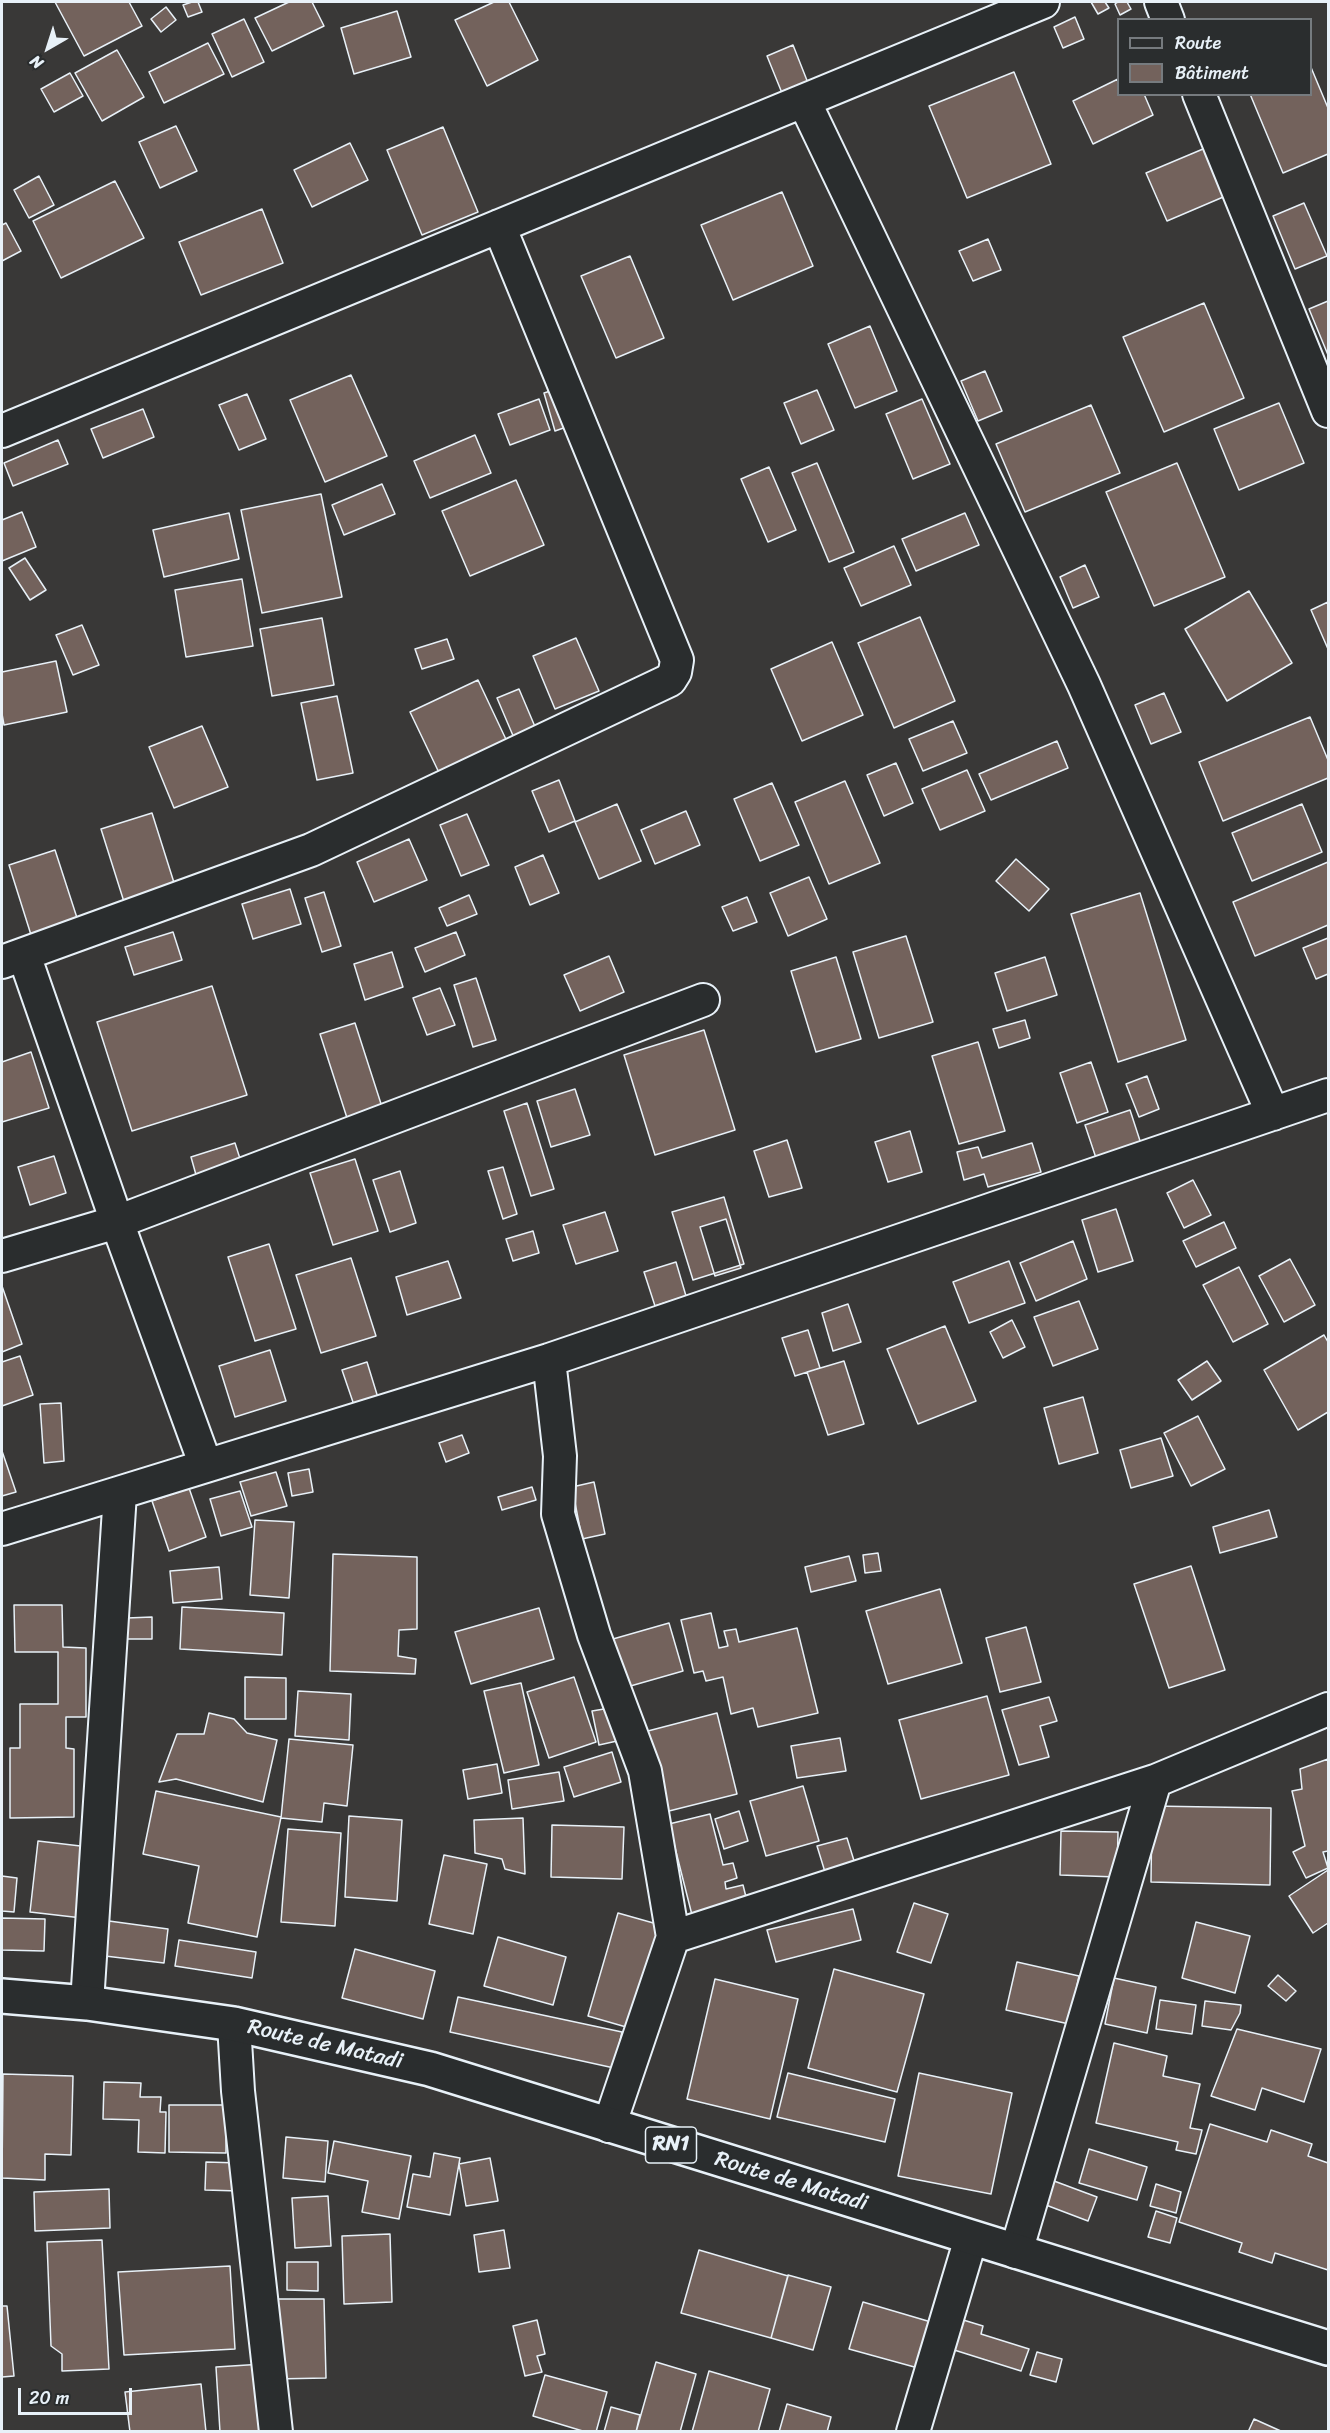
<!DOCTYPE html>
<meta charset="utf-8">
<style>
body{margin:0}
#map{position:relative;width:1330px;height:2433px;overflow:hidden;background:#393837;font-family:Sriracha,sans-serif}
canvas{display:block}
.frame{position:absolute;inset:0;border:3px solid #e8f1f8;pointer-events:none}
.legend{position:absolute;left:1117px;top:18px;width:195px;height:78px;box-sizing:border-box;background:#2a2d2e;border:2px solid #767b7f;margin:0;padding:8px 10px;list-style:none;font-size:18px;color:#e8f1f8}
.legend li{display:flex;align-items:center;gap:12px;height:30px}
.legend b{width:30px;border:2px solid #767b7f}
.north{position:absolute;left:18px;top:18px;width:60px;height:60px;-webkit-text-stroke:4px #2a2d2e;paint-order:stroke;rotate:219deg;font-size:16px;font-weight:700;line-height:24px;text-align:center;color:#e8f1f8}
.north::after{content:'';display:block;margin:auto;width:21px;height:27px;background:#e8f1f8;clip-path:polygon(50% 0,100% 100%,50% 72%,0 100%)}
.scale{position:absolute;left:18px;top:2388px;width:114px;height:27px;box-sizing:border-box;border:3px solid #e8f1f8;border-top:0;padding-left:8px;font-size:18px;line-height:21px;white-space:nowrap;color:#e8f1f8;-webkit-text-stroke:4px #2a2d2e;paint-order:stroke}
</style>
<div id="map">
<canvas width="1330" height="2433"></canvas>
<div class="frame"></div>
<ul class="legend">
<li><b style="height:8px;background:#2a2d2e"></b>Route</li>
<li><b style="height:16px;background:#73625c"></b>Bâtiment</li>
</ul>
<div class="north">N</div>
<div class="scale">20 m</div>
</div>
<script>
const context = document.querySelector('canvas').getContext('2d');
context.lineJoin = 'round';
function paint(path, color) {
  context.fillStyle = color;
  context.fill(path, 'evenodd');
}
function stroke(path, color, width, dash) {
  context.strokeStyle = color;
  context.lineWidth = width;
  context.lineCap = dash ? 'butt' : 'round';
  context.setLineDash(dash || []);
  context.stroke(path);
}
function write(font, color, halo, rows, align = 'center') {
  context.font = font + ' Sriracha,sans-serif';
  context.lineWidth = 4.5;
  context.setLineDash([]);
  context.textBaseline = 'middle';
  context.strokeStyle = halo;
  context.fillStyle = color;
  for (const [text, x, y, turn = 0] of rows) {
    context.save();
    context.translate(x, y);
    context.rotate((+turn || 0) * Math.PI / 180);
    context.textAlign = isNaN(turn) ? turn : align;
    if (halo) context.strokeText(text, 0, 0);
    context.fillText(text, 0, 0);
    context.restore();
  }
}
const building = new Path2D(`
 M55,2h74l13,24 -58,30z
 M192,2h6l4,10 -14,5 -5,-12z
 M289,2h23l12,24 -52,25 -17,-33z
 M494,2h15l29,58 -51,26 -32,-66z
 M1091,2h14l4,6 -11,6z
 M1118,2h9l4,7 -11,6 -5,-11z
 M166,7l10,13 -15,12 -10,-13z
 M397,11l14,46 -57,17 -13,-46z
 M1075,17l9,22 -21,9 -9,-21z
 M244,19l20,43 -32,15 -20,-43z
 M208,43l16,31 -60,29 -15,-31z
 M793,45l15,38 -26,10 -15,-37z
 M117,50l27,47 -42,24 -27,-48z
 M1310,65l18,43v46l-45,19 -33,-79h60z
 M1014,72l37,92 -84,34 -38,-92z
 M70,73l13,23 -29,16 -13,-23z
 M1118,79v15h26l9,21 -60,29 -20,-43z
 M176,126l21,45 -37,17 -21,-46z
 M443,127l35,85 -56,23 -35,-85z
 M1222,141l20,48 -75,32 -21,-48z
 M350,143l18,37 -56,27 -18,-37z
 M39,176l15,29 -25,13 -15,-28z
 M115,181l29,57 -83,40 -28,-57z
 M782,192l31,74 -80,34 -32,-75z
 M1304,203l23,53 -32,13 -22,-53z
 M262,209l21,54 -82,32 -22,-53z
 M6,223l15,28 -19,10v-36z
 M988,239l13,31 -28,11 -14,-30z
 M630,256l34,82 -48,20 -35,-82z
 M1328,301v54l-19,-46z
 M1204,303l40,95 -80,34 -41,-95z
 M870,326l27,65 -42,17 -27,-64z
 M985,371l17,40 -24,10 -17,-40z
 M351,375l36,81 -62,26 -35,-82z
 M560,388l12,37 -17,6 -11,-38z
 M817,390l17,40 -33,14 -17,-41z
 M247,394l19,45 -27,11 -20,-45z
 M539,399l11,31 -40,15 -12,-31z
 M922,399l28,65 -37,15 -27,-65z
 M1279,403l25,60 -65,27 -25,-61z
 M1091,405l29,68 -95,39 -29,-68z
 M143,409l11,28 -51,21 -12,-29z
 M475,435l16,38 -61,25 -16,-37z
 M58,440l10,24 -55,22 -9,-23z
 M817,463l37,89 -25,10 -37,-89z
 M1177,463l48,114 -71,29 -48,-114z
 M769,467l27,63 -28,12 -27,-63z
 M516,480l28,65 -74,31 -28,-65z
 M382,484l13,30 -51,21 -12,-30z
 M321,494l21,103 -80,16 -21,-103z
 M22,512l14,35 -34,14v-41z
 M229,513l10,46 -75,18 -11,-47z
 M965,513l14,32 -63,26 -14,-32z
 M894,546l17,39 -50,21 -17,-38z
 M25,558l21,32 -16,10 -21,-32z
 M1085,565l14,32 -26,11 -13,-31z
 M242,579l11,67 -67,11 -11,-67z
 M1249,591l43,72 -65,38 -42,-72z
 M1328,602v47l-17,-39z
 M920,617l35,84 -61,27 -36,-85z
 M322,618l12,67 -62,11 -12,-67z
 M82,625l17,40 -26,10 -17,-40z
 M576,638l23,53 -44,18 -22,-53z
 M447,639l7,20 -32,10 -7,-20z
 M832,642l31,73 -61,26 -31,-72z
 M56,661l11,51 -63,13 -2,-11v-42z
 M478,680l33,70 -68,31 -33,-69z
 M519,689l17,40 -22,9 -17,-40z
 M1164,693l17,39 -30,12 -16,-39z
 M337,696l16,77 -36,7 -16,-77z
 M1310,717l18,43v18l-105,43 -24,-59z
 M953,721l14,32 -44,18 -14,-32z
 M202,726l26,61 -54,21 -25,-61z
 M1057,741l11,27 -77,32 -12,-26z
 M896,763l17,40 -29,13 -17,-41z
 M967,770l18,41 -45,19 -18,-41z
 M559,780l16,41 -26,11 -17,-41z
 M845,781l35,82 -51,21 -34,-82z
 M772,783l27,62 -39,16 -26,-62z
 M617,804l24,57 -42,18 -24,-57z
 M1302,804l20,48 -70,29 -20,-48z
 M686,811l14,34 -45,19 -14,-34z
 M152,813l24,76 -51,16 -24,-76z
 M467,814l22,51 -28,11 -21,-51z
 M409,839l18,41 -53,22 -17,-40z
 M55,850l24,74 -47,14 -23,-73z
 M543,855l16,38 -29,12 -15,-38z
 M1016,859l33,30 -20,22 -33,-30z
 M1328,862v63l-73,31 -22,-54z
 M809,877l18,42 -39,17 -18,-43z
 M290,889l11,35 -48,15 -11,-35z
 M324,892l17,54 -19,6 -17,-54z
 M1140,893l46,147 -68,22 -47,-148z
 M469,895l8,19 -30,12 -8,-18z
 M747,897l10,25 -24,9 -11,-24z
 M173,932l9,28 -48,15 -9,-28z
 M456,932l9,23 -40,17 -10,-24z
 M906,936l27,86 -54,16 -26,-86z
 M1328,938v36l-12,5 -13,-31z
 M392,952l11,35 -38,13 -11,-36z
 M609,956l15,36 -44,19 -16,-36z
 M836,957l25,82 -45,13 -25,-81z
 M1045,957l12,38 -50,16 -12,-38z
 M476,978l20,62 -23,7 -19,-62z
 M212,986l35,109 -115,36 -35,-109z
 M440,988l15,37 -28,10 -14,-37z
 M1025,1020l5,18 -31,10 -6,-19z
 M355,1023l28,87 -35,11 -28,-87z
 M704,1030l31,100 -80,25 -31,-100z
 M978,1042l27,89 -46,13 -27,-88z
 M31,1052l18,56 -47,14v-60z
 M1091,1062l17,50 -31,11 -17,-50z
 M1147,1076l12,33 -20,8 -13,-33z
 M575,1089l15,46 -39,12 -14,-46z
 M527,1103l27,86 -23,7 -27,-85z
 M1130,1110l13,40 -45,14 -13,-39z
 M910,1131l12,41 -34,10 -13,-40z
 M787,1140l15,48 -33,9 -15,-46z
 M235,1143l8,25 -45,14 -7,-25z
 M1032,1143l9,29 -53,15 -4,-13 -20,6 -7,-28 21,-5 4,11z
 M54,1156l12,37 -36,12 -12,-38z
 M355,1159l23,72 -45,14 -23,-72z
 M503,1167l14,47 -14,5 -15,-48z
 M400,1171l16,52 -26,9 -17,-52z
 M1193,1180l18,35 -27,13 -17,-35z
 M724,1197l20,67 -51,16 -21,-68z
 M1116,1209l17,52 -35,11 -16,-52z
 M605,1212l13,39 -42,13 -13,-39z
 M726,1219l15,49 -26,8 -15,-49z
 M1224,1222l12,26 -40,19 -13,-26z
 M533,1231l6,22 -26,8 -7,-22z
 M1073,1241l14,38 -51,22 -16,-38z
 M269,1244l27,85 -41,12 -27,-84z
 M351,1258l25,78 -55,17 -25,-78z
 M1290,1259l25,46 -31,17 -25,-46z
 M448,1261l13,37 -54,17 -11,-38z
 M1009,1261l16,42 -56,20 -16,-41z
 M676,1262l10,34 -31,10 -11,-34z
 M1239,1267l29,57 -35,18 -30,-57z
 M2,1286l20,58 -20,8z
 M1079,1301l19,48 -45,17 -19,-49z
 M848,1304l13,38 -28,9 -11,-38z
 M1012,1320l13,27 -22,11 -13,-26z
 M945,1326l31,75 -58,23 -31,-75z
 M808,1330l12,38 -25,8 -13,-38z
 M1324,1335l4,7v70l-30,18 -34,-60z
 M270,1350l16,51 -51,16 -16,-51z
 M20,1356l13,39 -31,11v-44z
 M844,1361l20,63 -36,11 -21,-63z
 M1207,1361l14,20 -29,19 -14,-20z
 M367,1362l12,39 -24,7 -13,-38z
 M1083,1397l15,56 -39,11 -15,-56z
 M61,1403l3,58 -20,2 -4,-59z
 M1198,1416l27,53 -34,17 -27,-53z
 M462,1435l7,18 -23,9 -7,-19z
 M1161,1438l12,38 -42,12 -11,-38z
 M2,1451l14,41 -14,4z
 M309,1469l4,23 -21,4 -4,-23z
 M276,1472l11,34 -36,10 -11,-34z
 M594,1482l11,52 -23,5 -10,-52z
 M532,1487l4,13 -34,10 -4,-13z
 M189,1488l17,49 -37,14 -17,-50z
 M240,1491l12,36 -31,9 -11,-37z
 M1269,1510l8,27 -57,16 -7,-26z
 M255,1520l39,2 -5,76 -39,-3z
 M878,1553l3,18 -16,2 -2,-18z
 M333,1554l84,3v72l-18,1 -1,26 18,3 -1,15 -85,-3z
 M849,1556l7,25 -45,11 -6,-25z
 M1191,1566l34,104 -56,18 -35,-104z
 M219,1567l3,32 -49,4 -3,-32z
 M940,1589l22,74 -74,21 -22,-73z
 M14,1605h48l1,42 23,1v69h-20v31l8,1v68l-64,1v-70h10v-44h38v-52h-43z
 M182,1607l102,6 -2,42 -102,-6z
 M539,1608l15,51 -83,25 -16,-52z
 M711,1613l8,35 9,-2 -4,-15 12,-2 3,13 58,-14 21,85 -60,14 -5,-19 -22,6 -8,-37 -17,4 -3,-10 -9,2 -13,-53z
 M152,1617v22h-25v-21z
 M669,1623l14,48 -56,16 -14,-48z
 M1026,1627l15,55 -41,10 -14,-54z
 M245,1677l41,1v41h-41z
 M574,1677l22,65 -47,16 -22,-66z
 M521,1683l18,82 -35,8 -20,-82z
 M298,1691l53,3 -2,46 -54,-4z
 M987,1696l22,79 -88,24 -22,-79z
 M1049,1697l8,24 -17,5 9,31 -30,8 -17,-55z
 M610,1708l7,33 -18,4 -7,-34z
 M209,1713l25,6 13,14 30,7 -14,62 -87,-23 -17,3 18,-48h27z
 M717,1713l20,81 -72,18 -21,-80z
 M840,1738l6,33 -49,7 -6,-32z
 M289,1739l64,6 -6,61 -23,-3 -2,19 -41,-4z
 M612,1752l9,30 -47,15 -10,-30z
 M1328,1759v92l-5,1 5,16 -22,10 -13,-26 12,-6 -13,-55 10,-2 -2,-20z
 M497,1764l5,29 -34,6 -5,-29z
 M559,1772l5,29 -52,8 -4,-29z
 M803,1786l16,55 -53,15 -16,-55z
 M156,1791l125,26 -24,120 -69,-14 11,-57 -56,-12z
 M1152,1806l119,2 -1,77 -119,-3z
 M739,1811l9,30 -24,8 -9,-30z
 M710,1814l13,51 10,-2 4,15 -12,4 1,7 17,-4 4,16 -55,14 -23,-91z
 M349,1816l53,4 -5,81 -52,-4z
 M523,1818l2,56 -20,-5 -3,-10 -27,-6 -1,-33z
 M552,1825l72,2 -2,52 -71,-2z
 M288,1829l53,4 -6,93 -54,-4z
 M1061,1831l57,1 -1,45 -57,-2z
 M847,1838l8,26 -30,8 -8,-26z
 M38,1841l51,6 -7,71 -52,-6z
 M444,1855l43,9 -14,70 -44,-10z
 M1328,1870v53l-15,10 -24,-37z
 M2,1876l15,2 -3,34 -12,-1z
 M914,1903l34,11 -17,49 -34,-11z
 M853,1909l8,31 -85,22 -9,-32z
 M618,1913l46,13 -31,103 -45,-13z
 M2,1918l43,1 -1,32 -42,-1z
 M109,1921l59,8 -4,34 -59,-7z
 M1196,1922l54,14 -15,57 -53,-15z
 M498,1937l68,20 -13,48 -69,-19z
 M179,1940l77,12 -4,26 -77,-12z
 M355,1949l80,22 -12,48 -81,-21z
 M1017,1962l62,14 -10,48 -63,-14z
 M834,1969l90,25 -27,98 -89,-24z
 M1278,1975l18,16 -10,10 -18,-15z
 M1114,1978l42,9 -9,46 -42,-9z
 M715,1979l83,20 -28,120 -83,-20z
 M458,1997l164,35 -8,36 -164,-36z
 M1160,2000l36,5 -4,29 -36,-5z
 M1205,2001l36,4 -1,8 -9,17 -29,-4z
 M1237,2029l84,20 -17,53 -42,-14 -7,22 -44,-14z
 M1114,2043l53,13 -4,20 37,8 -10,44 12,2 -6,24 -20,-4 2,-8 -82,-19z
 M788,2073l107,26 -10,43 -108,-25z
 M919,2073l93,20 -21,101 -93,-18z
 M3,2074l70,2 -2,79 -26,-1v26l-43,-2z
 M104,2082l37,1 -1,14h21l-1,15h6l-1,41 -27,-1 1,-32 -36,-1z
 M169,2105h57v48l-57,-1z
 M1210,2124l57,18 4,-12 41,14 -4,12 20,7v107l-53,-17 -3,10 -33,-11 3,-9 -63,-21z
 M286,2137l42,4 -3,41 -42,-4z
 M334,2141l77,15 -12,63 -37,-7 6,-31 -40,-8z
 M1089,2149l58,18 -10,33 -58,-17z
 M434,2153l26,5 -10,57 -43,-8 6,-33 17,3z
 M490,2158l8,43 -32,5 -7,-42z
 M206,2162l34,1 -1,28 -34,-1z
 M1046,2178l51,19 -9,24 -50,-19z
 M1156,2184l25,8 -5,21 -26,-7z
 M109,2189l1,39 -75,3 -1,-39z
 M328,2196l3,50 -36,2 -3,-50z
 M1156,2211l21,7 -7,25 -22,-6z
 M504,2230l6,38 -31,4 -5,-37z
 M390,2234l2,68 -48,2 -2,-68z
 M102,2240l7,129 -47,2v-17l-11,-8 -4,-104z
 M699,2250l89,26 -17,62 -90,-25z
 M287,2262h31v29l-31,-1z
 M230,2266l5,83 -111,6 -6,-83z
 M788,2275l43,12 -18,63 -42,-12z
 M272,2299h52l2,79 -52,1z
 M863,2302l68,20 -13,46 -69,-19z
 M2,2306h5l7,70 -12,1z
 M960,2319l23,7 -2,8 48,15 -8,22 -70,-22z
 M537,2320l8,34 -8,2 5,16 -17,4 -12,-50z
 M1037,2352l25,7 -6,23 -26,-7z
 M656,2362l40,12 -16,58h-44z
 M263,2364l5,68h-48l-4,-65z
 M709,2371l61,18 -12,43h-66z
 M545,2375l62,17 -11,40h-10l-53,-16z
 M201,2384l5,48h-76l-5,-40z
 M787,2404l44,13 -4,15h-48z
 M611,2407l29,8 -4,17h-32z
 M1254,2419l29,13h-35z`);
const minor = new Path2D(`
 M1161,2l7,18
 M1199,94l129,317
 M804,101l280,584 189,429
 M2,431l1041,-429
 M24,955l93,267 89,244
 M2,962l309,-112 359,-170 5,-8 2,-12 -178,-434
 M2,1256l115,-34 586,-222
 M549,1360l11,96 -2,58 36,121 51,136 28,166 -64,189
 M2,1529l547,-169 779,-265
 M673,1937l482,-156 173,-72
 M87,2003l33,-510
 M234,2024l4,67 38,341
 M1016,2252l139,-471
 M913,2432l58,-194`);
const trunk = new Path2D(`
 M2,1996l85,7 147,21 196,45 898,279`);
const shields = [
 [671,2145,51]
];
const shieldNames = [
 ["RN1",671,2145]
];
const streetNames = [
 ["Route de Matadi",325,2045,13],
 ["Route de Matadi",791,2182,17]
];
paint(building, '#73625c');
stroke(building, '#e8f1f8', 1.5);
stroke(minor, '#e8f1f8', 36);
stroke(trunk, '#e8f1f8', 38);
stroke(minor, '#2a2d2e', 32);
stroke(trunk, '#2a2d2e', 33);
for (const [x, y, w] of shields) {
  const box = new Path2D();
  box.roundRect(x - w / 2, y - 18, w, 36, 4.5);
  context.fillStyle = '#2a2d2e';
  context.fill(box);
  stroke(box, '#e8f1f8', 1.5);
}
write('bold 21px', '#e8f1f8', null, shieldNames);
write('22px', '#e8f1f8', '#2a2d2e', streetNames);
</script>
